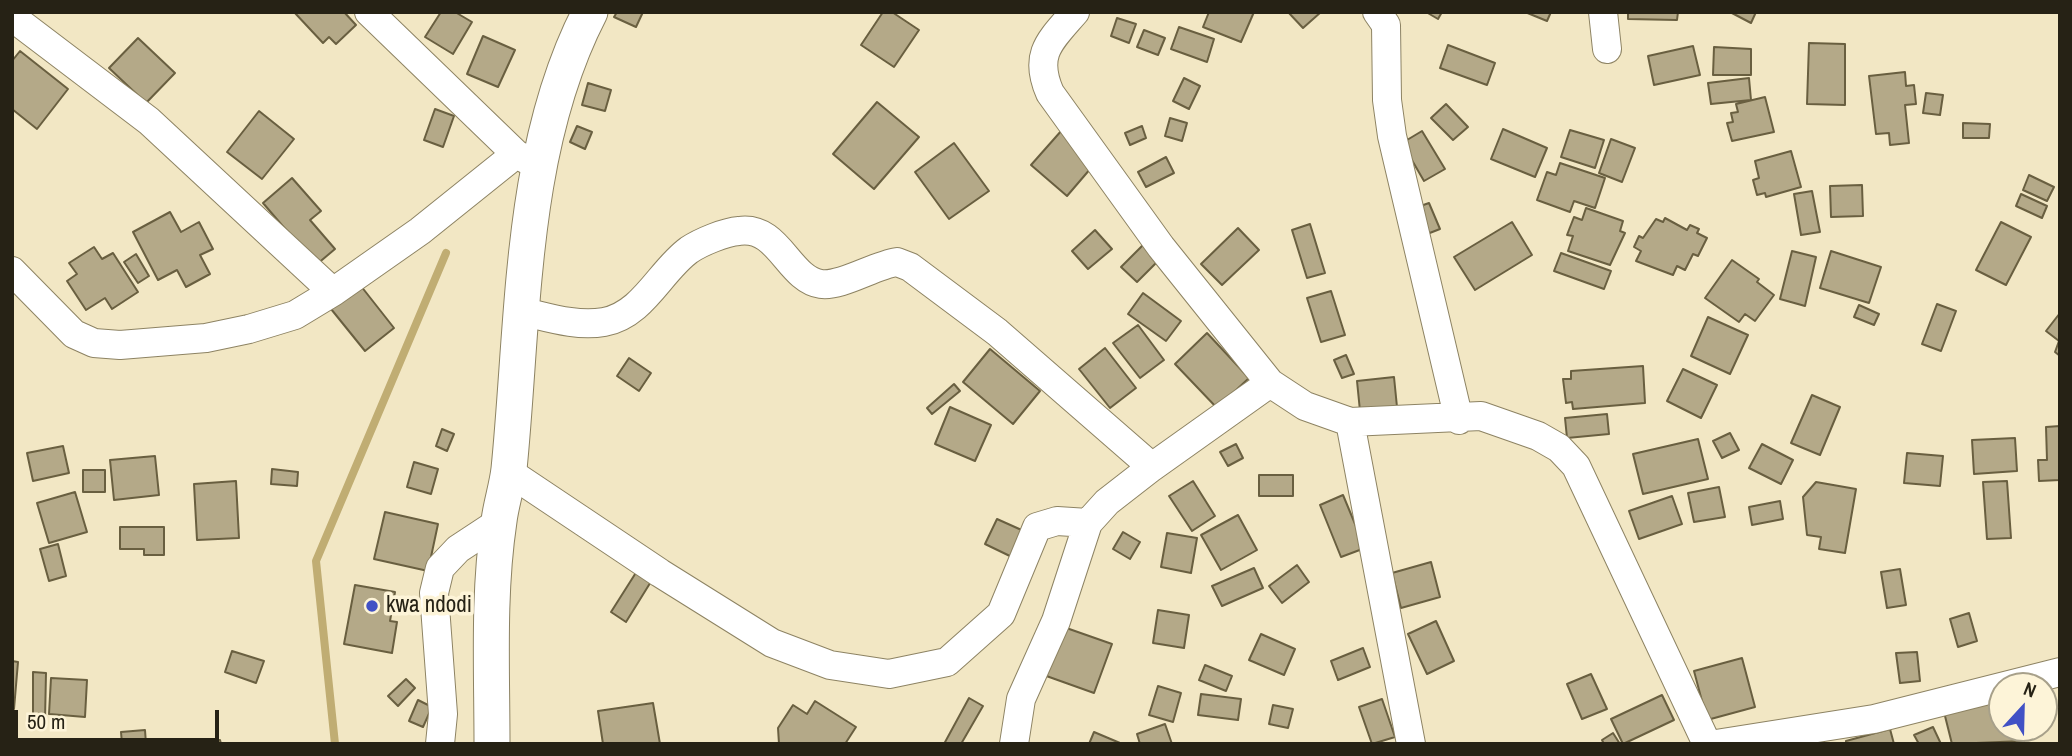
<!DOCTYPE html>
<style>
body{margin:0}
#map{position:relative;width:2072px;height:756px;overflow:hidden;background:#f2e7c4;font-family:"Archivo Narrow",sans-serif}
canvas{display:block}
.frame{position:absolute;inset:0;border:14px solid #262215;pointer-events:none}
.north{position:absolute;left:1988px;top:672px;width:70px;height:70px;box-sizing:border-box;background:#fdf4d8;border:2px solid #a7a08a;border-radius:50%;rotate:22deg;font-size:19px;font-weight:700;line-height:28px;text-align:center;color:#262215}
.north::after{content:'';display:block;margin:auto;width:24px;height:32px;background:#4151c5;clip-path:polygon(50% 0,100% 100%,50% 72%,0 100%)}
.scale{position:absolute;left:14px;top:710px;width:205px;height:32px;box-sizing:border-box;border:4px solid #262215;border-top:0;padding-left:9px;font-size:21px;line-height:24px;white-space:nowrap;color:#262215;-webkit-text-stroke:5px #fdf4d8;paint-order:stroke}
</style>
<div id="map">
<canvas width="2072" height="756"></canvas>
<div class="frame"></div>
<div class="north">N</div>
<div class="scale">50 m</div>
</div>
<script>
const context = document.querySelector('canvas').getContext('2d');
context.lineJoin = 'round';
function stroke(path, color, width, dash) {
  context.strokeStyle = color;
  context.lineWidth = width;
  context.lineCap = dash ? 'butt' : 'round';
  context.setLineDash(dash || []);
  context.stroke(path);
}
function paint(path, color) {
  context.fillStyle = color;
  context.fill(path, 'evenodd');
}
function write(font, color, halo, rows, align = 'center') {
  context.font = font + ' "Archivo Narrow",sans-serif';
  context.lineWidth = 7;
  context.setLineDash([]);
  context.textBaseline = 'middle';
  context.strokeStyle = halo;
  context.fillStyle = color;
  for (const [text, x, y, turn = 0] of rows) {
    context.save();
    context.translate(x, y);
    context.rotate((+turn || 0) * Math.PI / 180);
    context.textAlign = isNaN(turn) ? turn : align;
    if (halo) context.strokeText(text, 0, 0);
    context.fillText(text, 0, 0);
    context.restore();
  }
}
const stream = new Path2D(`
 M335,744l-19,-183 130,-308`);
const building = new Path2D(`
 M294,12h50l12,13 -20,19 -7,-7 -6,6z
 M441,12h14l17,10 -19,32 -28,-17z
 M617,12h26l-7,15 -22,-10z
 M883,12h9l27,18 -25,37 -33,-22z
 M1209,12h45l-13,30 -38,-15z
 M1288,12h33l-18,16z
 M1426,12h16l-4,7z
 M1525,12h26l-4,9z
 M1628,12h50l-1,8 -49,-1z
 M1730,12h26l-5,11z
 M1117,18l19,6 -7,19 -18,-7z
 M1179,27l35,12 -7,23 -36,-13z
 M1144,30l21,8 -7,17 -21,-8z
 M483,36l32,14 -17,37 -31,-13z
 M138,38l37,35 -29,30 -37,-35z
 M1809,43l36,1v61l-38,-1z
 M1448,45l47,18 -8,22 -47,-17z
 M1693,46l7,29 -46,10 -6,-29z
 M1714,47l37,2v26h-38z
 M20,51l48,38 -31,40 -25,-20v-48z
 M1905,72l1,14 8,-1 2,19 -11,1 4,38 -19,2 -1,-12 -13,1 -7,-58z
 M1184,78l16,8 -11,23 -16,-8z
 M1749,78l2,22 -40,4 -3,-21z
 M588,83l23,7 -6,21 -23,-6z
 M1926,93l17,2 -3,20 -17,-2z
 M1765,97l9,35 -42,9 -5,-18 6,-1 -2,-9 7,-1 -2,-8z
 M877,102l42,35 -45,52 -41,-35z
 M1446,104l22,23 -15,13 -22,-22z
 M435,109l19,7 -11,31 -19,-7z
 M259,111l35,28 -32,40 -35,-27z
 M1170,118l17,5 -5,18 -17,-5z
 M1963,123l27,1 -1,14h-26z
 M577,126l15,6 -7,17 -15,-7z
 M1142,126l4,12 -16,7 -5,-12z
 M1503,129l44,19 -12,29 -44,-18z
 M1062,130l35,31 -30,35 -36,-31z
 M1570,130l34,10 -9,28 -34,-11z
 M1422,131l23,38 -21,12 -22,-38z
 M1611,139l24,9 -13,34 -23,-9z
 M954,143l35,48 -40,28 -34,-47z
 M1791,151l10,36 -35,10 -1,-4 -8,2 -4,-15 6,-2 -4,-17z
 M1166,157l8,16 -28,14 -8,-15z
 M1560,163l45,15 -10,30 -21,-7 -4,11 -33,-12 10,-28 9,3z
 M2029,175l25,12 -7,14 -24,-11z
 M292,178l29,33 -11,9 25,29 -19,16 -53,-62z
 M1862,185l1,31 -32,1 -1,-31z
 M1812,191l8,41 -19,3 -7,-41z
 M2021,194l26,12 -5,12 -26,-12z
 M1429,203l11,26 -18,7 -10,-27z
 M1586,208l37,13 -3,10 5,2 -15,32 -42,-14 5,-15 -6,-1 7,-18 8,3z
 M170,212l11,20 18,-10 14,27 -13,6 10,19 -24,13 -9,-17 -19,10 -25,-48z
 M1665,218l22,12 3,-5 9,4 -2,4 10,5 -9,18 -5,-2 -8,16 -8,-4 -4,9 -37,-14 5,-10 -7,-4 5,-11 4,2 13,-19 7,3z
 M1512,222l20,33 -57,35 -21,-33z
 M2001,222l30,15 -25,48 -30,-15z
 M1310,224l15,49 -18,5 -15,-48z
 M1238,228l21,22 -37,35 -21,-21z
 M1095,230l17,19 -24,20 -16,-18z
 M1143,245l15,16 -21,21 -16,-15z
 M94,247l8,12 11,-6 25,39 -26,17 -7,-11 -19,12 -19,-29 10,-7 -8,-11z
 M1792,251l24,6 -11,49 -25,-7z
 M1831,251l50,16 -12,36 -49,-15z
 M1561,253l50,18 -7,18 -50,-18z
 M136,254l13,22 -11,7 -14,-21z
 M1732,260l27,19 -2,3 17,13 -19,26 -10,-7 -6,8 -34,-24z
 M357,281l37,47 -29,23 -38,-47z
 M1331,291l14,44 -24,7 -14,-44z
 M1143,293l38,28 -15,20 -38,-27z
 M1937,304l19,7 -15,40 -19,-7z
 M1859,305l20,9 -5,11 -20,-8z
 M2060,313v43l-5,-4 4,-11 -13,-10z
 M1708,317l40,18 -18,39 -39,-18z
 M1138,325l26,35 -24,18 -27,-35z
 M1207,333l42,45 -32,30 -42,-44z
 M1105,348l31,40 -26,20 -31,-39z
 M990,349l50,42 -27,33 -50,-42z
 M1346,355l8,19 -12,4 -8,-18z
 M629,358l22,15 -12,18 -22,-15z
 M1643,366l2,37 -72,6 -1,-7 -6,1 -3,-24h8v-8z
 M1683,369l34,16 -16,33 -34,-17z
 M1394,377l3,30 -37,4 -3,-30z
 M954,384l6,7 -28,23 -5,-6z
 M1812,395l28,12 -20,48 -29,-12z
 M950,407l41,18 -16,36 -40,-17z
 M1607,414l2,20 -42,4 -2,-20z
 M2060,426v54l-21,1 -1,-21h9l-1,-33z
 M442,429l12,5 -7,17 -11,-5z
 M1730,433l9,17 -17,8 -9,-17z
 M2015,438l2,33 -43,3 -2,-34z
 M1698,439l10,40 -65,15 -10,-40z
 M1236,444l7,14 -15,8 -8,-14z
 M1762,444l31,16 -12,24 -32,-16z
 M63,446l6,27 -36,8 -6,-28z
 M1907,453l36,3 -3,30 -36,-3z
 M155,456l4,39 -45,5 -4,-40z
 M414,462l24,7 -7,25 -24,-7z
 M272,469l26,3 -1,14 -26,-2z
 M83,470h22v22h-22z
 M1259,475h34v21h-34z
 M236,481l3,57 -42,2 -3,-56z
 M1193,481l22,35 -23,15 -23,-35z
 M2007,481l4,57 -24,1 -4,-57z
 M1816,482l40,7 -11,64 -26,-4 2,-12 -14,-2 -4,-38z
 M1719,487l6,30 -31,5 -6,-29z
 M75,492l12,40 -38,11 -12,-40z
 M1343,495l22,53 -24,9 -21,-52z
 M1672,496l10,28 -43,15 -10,-28z
 M1780,501l3,18 -31,6 -3,-18z
 M385,512l53,12 -10,47 -54,-12z
 M1238,515l19,35 -36,20 -20,-35z
 M997,519l29,13 -12,26 -29,-14z
 M120,527h44v28h-20v-6h-24z
 M1123,532l17,10 -10,17 -17,-10z
 M1167,533l30,5 -6,35 -30,-6z
 M58,544l8,32 -17,5 -9,-32z
 M1431,562l9,35 -39,11 -9,-35z
 M1297,565l12,17 -27,21 -13,-17z
 M1254,568l9,20 -41,18 -10,-20z
 M1900,569l6,36 -19,3 -6,-36z
 M637,571l15,9 -26,42 -15,-10z
 M355,585l40,7 -5,29 7,1 -5,31 -48,-9z
 M1158,610l31,5 -5,33 -31,-5z
 M1969,613l8,28 -19,6 -8,-28z
 M1436,621l18,40 -27,13 -19,-40z
 M1055,624l57,20 -18,49 -56,-20z
 M1261,634l34,15 -11,26 -35,-15z
 M1363,648l7,19 -32,13 -7,-19z
 M232,651l32,10 -8,22 -31,-11z
 M1917,652l3,29 -20,2 -4,-30z
 M1742,658l13,49 -48,13 -13,-49z
 M12,661l6,1 -4,47 -2,-1z
 M1205,665l27,11 -6,15 -27,-11z
 M33,672l13,1 -1,47h-12z
 M1591,674l16,35 -25,10 -15,-35z
 M51,678l36,2 -2,37 -36,-3z
 M406,679l9,9 -17,18 -10,-10z
 M1158,686l23,7 -8,29 -24,-7z
 M2002,689v39h18l4,13 -72,3 -10,-40z
 M1201,694l40,5 -3,21 -40,-5z
 M1662,695l12,25 -51,24 -12,-25z
 M969,698l14,8 -22,38h-17z
 M1382,699l13,38 -23,7 -13,-37z
 M418,700l14,7 -9,20 -14,-6z
 M815,701l41,26 -11,17h-66l-1,-16 15,-23 14,9z
 M653,703l7,41h-57l-5,-33z
 M1273,705l20,4 -5,19 -19,-4z
 M1165,724l7,20h-32l-3,-10z
 M1933,727l8,17h-22l-5,-9z
 M1890,729l4,15h-48v-3z
 M145,730l1,14h-24l-1,-12z
 M1094,732l26,11v1h-31z
 M1613,733l7,11h-16l-2,-4z
 M220,740l1,4h-42z`);
const minor = new Path2D(`
 M369,12l147,142 15,8
 M1075,12c-25,29 -42,42 -25,81l111,154 109,136 35,23 45,16 131,-6 57,20 21,12 17,18 131,278
 M1377,12l9,13 1,75 5,36 67,284
 M1603,12l4,37
 M12,17l137,104 184,171
 M12,271l62,63 20,9 26,2 86,-7 43,-9 46,-14 38,-23 87,-61 96,-77
 M520,311c27,6 56,16 84,11 39,-7 56,-51 85,-72 12,-8 36,-18 50,-19 40,-6 49,48 82,53 20,3 54,-19 76,-22l13,5 87,65 155,135
 M1350,422l61,322
 M509,472l151,101 112,70 58,22 59,9 58,-12 54,-48 36,-87 20,-6 31,2
 M440,744l3,-30 -9,-121 6,-25 18,-19 41,-27
 M1014,744l7,-45 35,-78 32,-98 19,-21 45,-35 118,-84
 M1716,744l158,-25 186,-47`);
const tertiary = new Path2D(`
 M492,744c0,-74 -4,-150 7,-223 2,-17 8,-34 10,-52 15,-149 10,-320 81,-457`);
const markers = [
 [372,606,7,"#4151c5"]
];
const poiNames = [
 ["kwa ndodi",386,606]
];
stroke(stream, '#c0ad73', 8);
paint(building, '#b4a988');
stroke(building, '#695f40', 2);
stroke(minor, '#8d8363', 30);
stroke(tertiary, '#8d8363', 37);
stroke(minor, '#fff', 28);
stroke(tertiary, '#fff', 35);
for (const [x, y, r, color] of markers) {
  const dot = new Path2D();
  dot.arc(x, y, r, 0, 2 * Math.PI);
  context.fillStyle = color;
  context.fill(dot);
  stroke(dot, '#fdf4d8', 2.5);
}
write('23px', '#262215', '#fdf4d8', poiNames, 'left');
</script>
